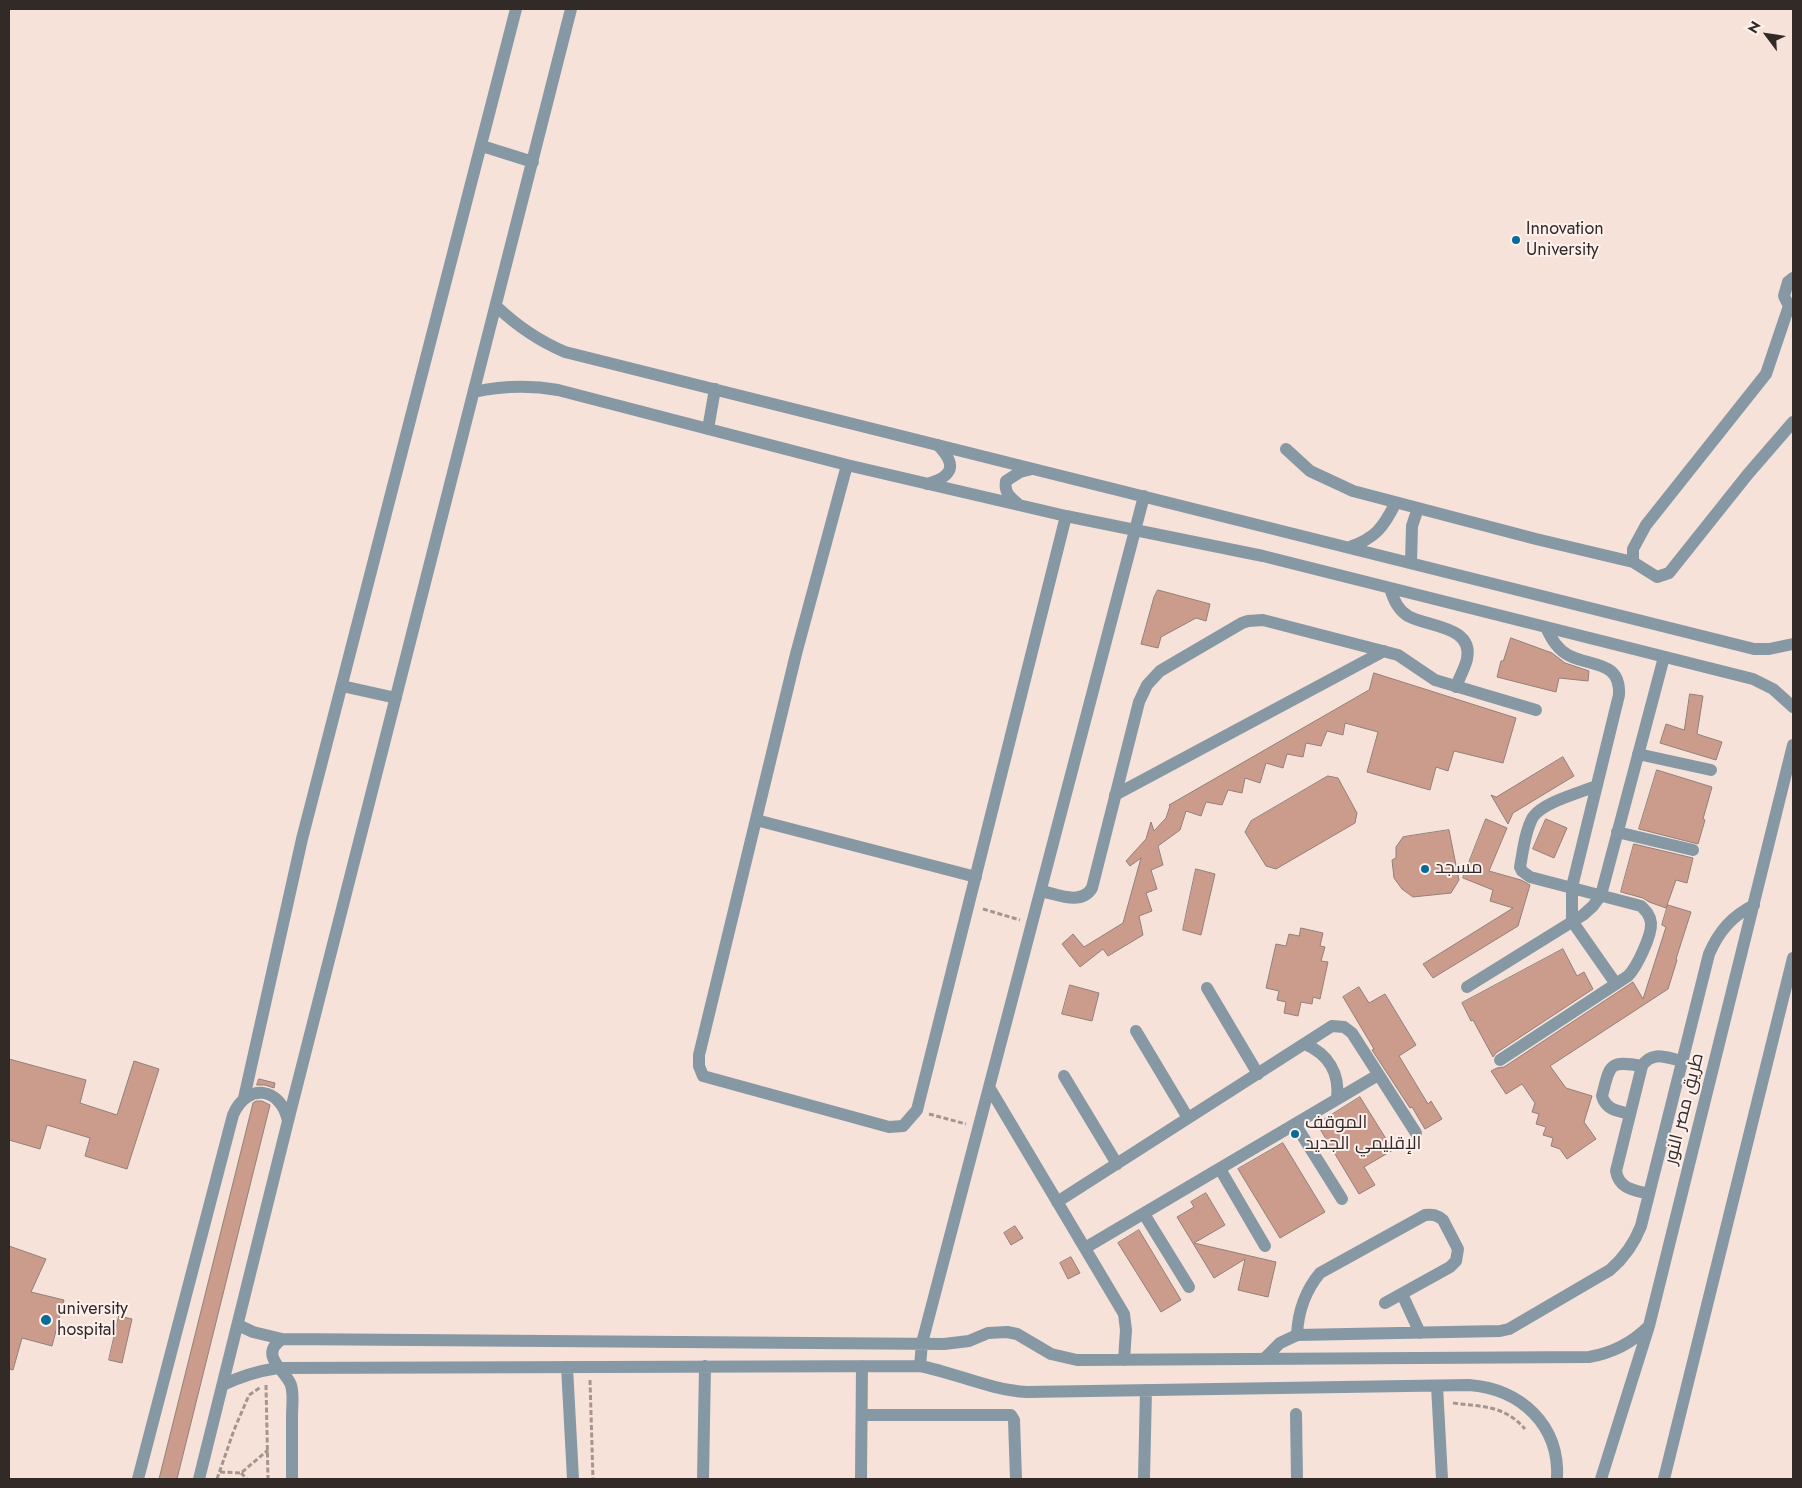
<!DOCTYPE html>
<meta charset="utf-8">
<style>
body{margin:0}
#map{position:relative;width:1802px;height:1488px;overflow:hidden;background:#f7e2da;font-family:Jost,sans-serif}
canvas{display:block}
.frame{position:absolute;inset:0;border:10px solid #322a27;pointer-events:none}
.north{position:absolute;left:1742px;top:10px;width:50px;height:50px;-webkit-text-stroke:4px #fef1ed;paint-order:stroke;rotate:301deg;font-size:14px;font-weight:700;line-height:20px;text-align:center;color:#322a27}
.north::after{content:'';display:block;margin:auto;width:18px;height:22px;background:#322a27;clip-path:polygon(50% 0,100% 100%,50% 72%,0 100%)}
</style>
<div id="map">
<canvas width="1802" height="1488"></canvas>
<div class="frame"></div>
<div class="north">N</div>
</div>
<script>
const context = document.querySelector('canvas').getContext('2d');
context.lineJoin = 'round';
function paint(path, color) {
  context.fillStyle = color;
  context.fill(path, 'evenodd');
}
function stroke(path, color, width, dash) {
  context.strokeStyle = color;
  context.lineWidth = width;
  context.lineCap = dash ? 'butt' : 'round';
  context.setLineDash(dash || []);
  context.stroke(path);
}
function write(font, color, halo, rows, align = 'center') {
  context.font = font + ' Jost,Cairo,sans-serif';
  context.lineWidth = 4;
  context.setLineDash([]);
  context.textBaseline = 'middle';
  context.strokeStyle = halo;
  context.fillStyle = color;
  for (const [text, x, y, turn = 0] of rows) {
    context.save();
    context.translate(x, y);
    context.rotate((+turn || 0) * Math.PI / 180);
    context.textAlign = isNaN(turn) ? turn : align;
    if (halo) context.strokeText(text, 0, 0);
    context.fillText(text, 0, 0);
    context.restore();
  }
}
const building = new Path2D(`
 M1158,590l52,14 -4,17 -10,-3 -35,19 -3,11 -17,-4 13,-47z
 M1511,638l41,15 13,10 24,8 -1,10 -29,-3 -3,14 -59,-15 4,-16h2z
 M1374,673l142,45 -13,45 -49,-12 -6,20 -12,-4 -6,23 -63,-18 11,-40 -33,-9 -2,12 -16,-4 -6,15 -15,-3 -3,14 -16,-3 -4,14 -17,-5 -6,20 -15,-5 -3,15 -14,-3 -6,15 -16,-3 -5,14 -15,-5 -6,19 -22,16 5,19 -12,5 6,19 -11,4 6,18 -13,5 4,19 -35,21 -5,-7 -23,18 -18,-23 11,-10 11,13 39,-24 18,-65 -11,8 -4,-5 20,-22 5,-17 3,9 12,-13 4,-12 -1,-1 200,-115z
 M1690,694l13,2 -6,38 25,8 -6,18 -56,-17 6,-19 18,6z
 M1563,757l11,19 -61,37 -5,11 -17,-29 5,2z
 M1657,770l55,17 -9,32 2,1 -7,24 -59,-15z
 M1328,776l10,2 19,35 -2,10 -79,46 -10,-3 -21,-34 6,-11z
 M1486,819l21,9 -18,43 32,9 9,5 -12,41 -85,52 -10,-14 90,-56 -23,-7 3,-11 -30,-12z
 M1546,819l21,9 -13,30 -21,-9z
 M1449,830l10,50 -8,13 -38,4 -11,-8 -8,-11 -2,-18 4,-2v-11l7,-10z
 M1634,844l59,14 -6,25 -11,-3 -10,28 -17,-6 -6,-4 -22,-6z
 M1196,869l19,5 -14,61 -18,-5z
 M1668,905l23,7 -15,47 1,1 -9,29 -118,77 16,22 26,8 -8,26 12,17 -29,20 -7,-10 -9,-3 2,-8 -10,-3 3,-8 -10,-3 3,-10 -7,-2 3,-9 -13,-19 -16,10 -15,-23 6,-3 7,-1 129,-85 10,17 23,-72 -4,-2z
 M1301,928l22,5 -3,13 5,1 -4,14 7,1 -8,37 -7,-2 -1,7 -11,-2 -3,14 -14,-3 2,-11 -9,-2 2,-9 -13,-3 10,-44 10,2 3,-12 10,2z
 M1563,949l14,27 7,-4 9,17 -97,64 -3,4 -20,-37 -2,1 -9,-18z
 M1070,985l29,8 -7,28 -30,-7z
 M1359,987l10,16 16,-9 31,51 -17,11 29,48 3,-3 11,18 -17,10 -13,-22 -2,1 -38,-58 2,-1 -31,-52z
 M9,1059l77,21 -6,23 37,12 17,-54 25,8 -32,100 -42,-13 5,-18 -43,-13 -7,24 -31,-9z
 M259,1079l16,4 -1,5 -9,-3h-8z
 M1360,1097l33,53 -29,17 11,18 -16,9 -42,-70z
 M257,1101h5l8,4 -93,374h-18l94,-376z
 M1283,1143l42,69 -45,26 -42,-69z
 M1206,1193l19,32 -31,18 82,19 -8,35 -30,-7 7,-31 -31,19 -37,-61 17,-10 -3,-5z
 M1015,1226l8,12 -12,7 -7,-12z
 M1139,1230l42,70 -20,12 -43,-69z
 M9,1246l37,13 -15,33 33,8 -12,46 -30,-8 -9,32 -4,-1z
 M1071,1257l9,16 -12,6 -8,-16z
 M119,1316l13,3 -10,44 -13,-3z`);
const path = new Path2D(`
 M983,909l37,11
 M929,1114l37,10
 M590,1380l3,99
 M266,1385l2,94
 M1453,1403c30,4 51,2 72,26
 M220,1472l21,1 27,-23
 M241,1473l6,6
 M217,1479l17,-49 15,-35 12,-8`);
const minor = new Path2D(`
 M482,146l51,16
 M1793,278l-5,4 -4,14 5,10 4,2
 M496,306c21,20 43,35 69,46l1189,297h15l24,-5
 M1789,306l-23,68 -120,151 -13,24v13l24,15 12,-4 79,-99 45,-52
 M474,392c28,-6 55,-7 84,-2l289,75 219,51 197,40 490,123 20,10 20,18
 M708,429l7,-40
 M1286,449l24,22 43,20 183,48 97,23
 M847,465l-51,189 -97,401v11l4,10 186,51 14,-1 14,-16 149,-594
 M927,484c27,-8 30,-19 11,-39
 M1018,504c-8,-7 -14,-11 -12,-23l14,-9 12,-3
 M1350,547c25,-9 33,-19 45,-43
 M1411,563l1,-37 6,-18
 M1390,588c3,11 8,22 18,28 20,11 66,10 59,43 -2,9 -8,19 -11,28
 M1546,627c5,12 11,22 22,28 22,12 53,5 51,40l-47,192v34l44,63
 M342,686l54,12
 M1638,754l73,16
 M1115,795l269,-144
 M756,820l220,57
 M1617,832l76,18
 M1041,891c16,3 40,15 51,-3l47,-186 8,-17 13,-14 82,-48 6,-2 15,-1 135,35 37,25 101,30
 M1467,987l116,-72 10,-9 8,-11 63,-238
 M1207,988l51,86
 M1136,1031l52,87
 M1305,1044c23,10 35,29 32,55
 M1500,1060l128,-84c9,-9 24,-41 23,-53 -1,-8 -5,-12 -10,-17l-111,-29 -8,-6 -2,-4c3,-16 5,-36 13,-50 10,-15 47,-24 63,-31
 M1064,1076l53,88
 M989,1087l135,227 2,16 -2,30
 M244,1098l58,-259 214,-830
 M1630,1114c-12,-3 -24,-4 -28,-18 8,-31 6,-36 40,-30
 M288,1121l283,-1112
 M1295,1124l47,75
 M1220,1169l45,77
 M1649,1194c-15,-4 -30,-5 -33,-23l26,-105c10,-16 25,-8 40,-5
 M1057,1202l275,-176 12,1 8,6 64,100
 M1144,1214l45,73
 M1085,1248l293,-173
 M1402,1294l18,39
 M238,1325l15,7 29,7 662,5 25,-3 19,-8 19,-1 10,2 34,20 26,6 512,-3c24,-4 43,-14 60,-31
 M1297,1335c1,-24 8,-44 23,-62l105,-58c8,-1 12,0 18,5l15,29 -2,12 -6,6 -65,36
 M282,1339c-24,17 3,30 9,46 3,10 1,21 1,31 0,21 0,42 0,63
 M1264,1359l16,-16 17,-8 203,-4 9,-2 101,-59c15,-13 24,-26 31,-44l68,-272c10,-23 23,-38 45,-49
 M920,1366l2,-23 222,-847
 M567,1367l6,112
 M223,1385c18,-9 35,-14 55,-17l642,-2c36,7 70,24 107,26l442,-7c52,4 91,40 88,94
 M1437,1386l5,93
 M1296,1414l1,65
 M862,1415h149l3,5 2,59
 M138,1479l95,-364c14,-33 48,-28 55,6l-89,358
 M703,1479l2,-113
 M861,1479l1,-113
 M1144,1479l2,-89
 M1601,1479l48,-153 144,-581
 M1664,1479l129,-521`);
const markers = [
 [1516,240,5,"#076b99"],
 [1425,869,5,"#076b99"],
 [1295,1134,5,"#076b99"],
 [46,1320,6,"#076b99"]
];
const poiNames = [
 ["Innovation",1526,230],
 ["University",1526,251],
 ["مسجد",1435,869],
 ["الموقف",1305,1124],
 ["الإقليمي الجديد",1305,1145],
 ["university",57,1310],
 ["hospital",57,1331]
];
const streetNames = [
 ["طريق مصر النور",1685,1109,-76]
];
paint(building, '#cb9c8c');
stroke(building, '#928079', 1);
stroke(path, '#a4958f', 3, [5, 2.5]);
stroke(minor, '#8698a4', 12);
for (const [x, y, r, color] of markers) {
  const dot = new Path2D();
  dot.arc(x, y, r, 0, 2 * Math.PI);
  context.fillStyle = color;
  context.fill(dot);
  stroke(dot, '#fef1ed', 2);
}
write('18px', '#322a27', '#fef1ed', poiNames, 'left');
write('18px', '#322a27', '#fef1ed', streetNames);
</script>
